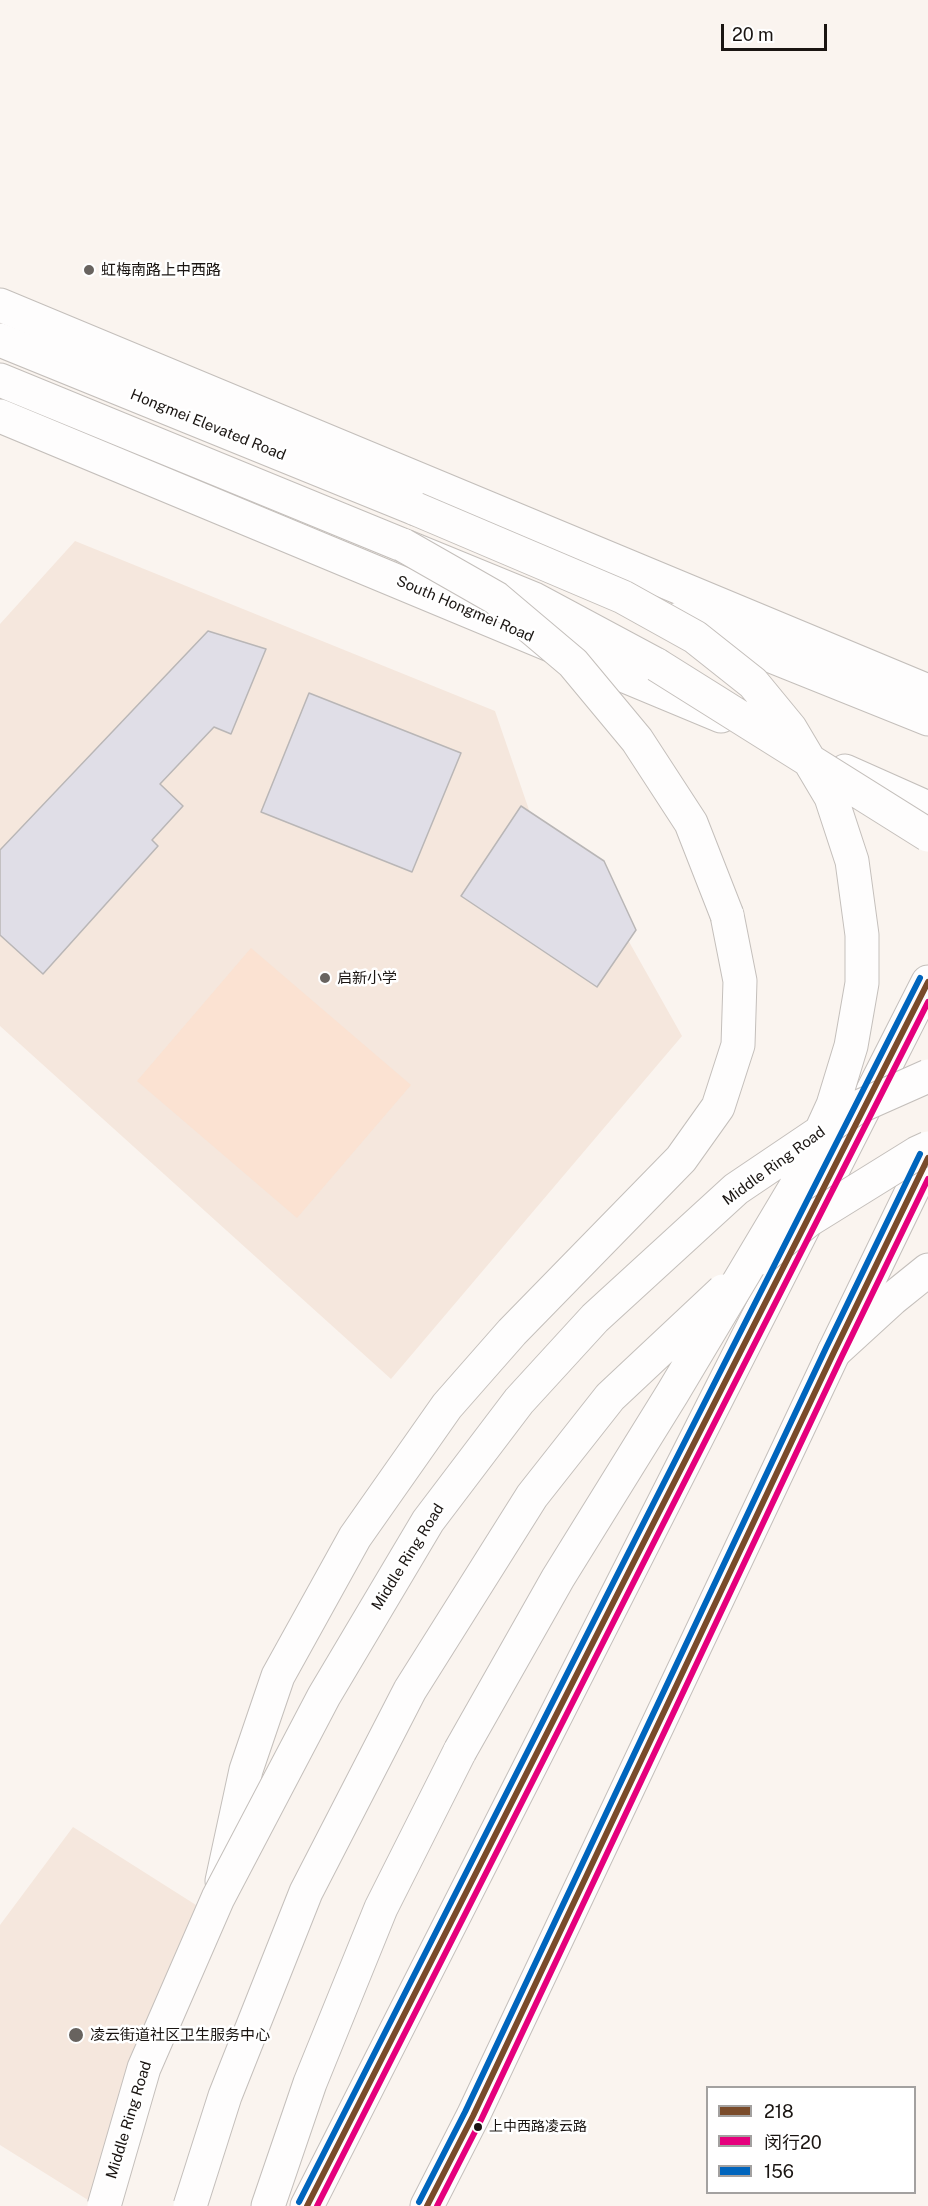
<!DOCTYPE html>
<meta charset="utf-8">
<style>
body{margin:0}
#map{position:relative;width:928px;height:2206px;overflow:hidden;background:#faf4ef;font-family:"Public Sans","Noto Sans SC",sans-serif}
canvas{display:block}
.legend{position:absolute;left:706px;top:2086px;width:210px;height:108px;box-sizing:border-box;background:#fff;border:2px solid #a3a1a0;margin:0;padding:8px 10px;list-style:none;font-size:18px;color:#1a1512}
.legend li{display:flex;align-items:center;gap:12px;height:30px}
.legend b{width:30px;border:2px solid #a3a1a0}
.scale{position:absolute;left:721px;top:24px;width:106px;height:27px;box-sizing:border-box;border:3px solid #1a1512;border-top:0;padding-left:8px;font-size:18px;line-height:21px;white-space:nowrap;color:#1a1512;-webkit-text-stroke:4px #fff;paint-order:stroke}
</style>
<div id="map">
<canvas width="928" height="2206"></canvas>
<ul class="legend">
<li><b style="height:8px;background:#7a4b2a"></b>218</li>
<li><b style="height:8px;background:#e5007d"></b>闵行20</li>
<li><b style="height:8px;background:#0065bd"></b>156</li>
</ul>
<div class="scale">20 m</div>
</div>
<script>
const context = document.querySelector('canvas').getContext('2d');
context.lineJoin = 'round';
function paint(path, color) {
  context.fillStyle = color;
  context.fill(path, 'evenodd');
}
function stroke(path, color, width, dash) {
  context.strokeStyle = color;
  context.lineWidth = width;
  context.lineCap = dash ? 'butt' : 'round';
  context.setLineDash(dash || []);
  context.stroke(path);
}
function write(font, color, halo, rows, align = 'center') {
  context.font = font + ' "Public Sans","Noto Sans SC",sans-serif';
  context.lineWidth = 5;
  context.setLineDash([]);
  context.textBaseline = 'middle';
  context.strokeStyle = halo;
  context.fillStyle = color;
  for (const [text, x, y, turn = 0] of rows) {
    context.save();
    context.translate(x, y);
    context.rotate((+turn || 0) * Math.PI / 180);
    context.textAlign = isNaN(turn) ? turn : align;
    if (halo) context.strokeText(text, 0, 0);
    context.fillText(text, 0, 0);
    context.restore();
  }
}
const built = new Path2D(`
 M75,541l420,170 44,128 84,92 59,105 -291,343 -391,-353v-402z
 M73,1827l123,78 -100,300 -96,-60v-220z`);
const green = new Path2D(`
 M251,948l160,137 -114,133 -160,-137z`);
const building = new Path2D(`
 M208,631l58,18 -35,85 -17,-7 -54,57 23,22 -31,34 6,6 -115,128 -43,-39v-85z
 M309,693l152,60 -49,119 -151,-60z
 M521,806l83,55 32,69 -39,57 -136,-91z`);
const major = new Path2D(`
 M0,305l928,386
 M0,416l721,300
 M845,771l83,37
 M307,2206l621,-1224
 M427,2206l46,-90 361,-764 94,-194`);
const highway = new Path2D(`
 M0,340l416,169
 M0,380l534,219 123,66
 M679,619l249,100
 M834,1352l58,-53 36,-29
 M222,1881l24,-111 32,-94 77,-139 92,-131 65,-74 169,-173 37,-52 20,-62 2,-64 -13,-66
 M268,2206l42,-123 71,-175 79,-157`);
const highwayBridge = new Path2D(`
 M416,509l207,88 72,40 58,46 37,45 41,69 21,64 10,74v48l-11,63 -18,59 -37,81 -124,208 -114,184 -98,173
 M403,545l93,53 77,65 64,77 54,83 36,92
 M657,665l271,170
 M762,1258l47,-38 108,-67 11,-5
 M104,2206l40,-138 74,-170 106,-202 104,-175 91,-120 76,-83 141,-129 120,-81 72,-32
 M190,2206l35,-110 81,-204 104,-202 122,-194 78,-99 113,-106`);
const bus1 = new Path2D(`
 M307,2206l621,-1224
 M427,2206l46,-90 361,-764 94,-194`);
const bus2 = new Path2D(`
 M317,2206l611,-1204
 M437,2206l44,-86 361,-764 86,-177`);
const bus3 = new Path2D(`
 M299,2202l621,-1224
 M419,2202l46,-90 361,-764 94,-194`);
const markers = [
 [89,270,6,"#68635f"],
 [325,978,6,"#68635f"],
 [76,2035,8,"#68635f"],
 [478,2127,5,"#1a1512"]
];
const busNames = [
 ["上中西路凌云路",489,2127]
];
const poiNames = [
 ["虹梅南路上中西路",101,270],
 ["启新小学",337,978],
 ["凌云街道社区卫生服务中心",90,2035]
];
const streetNames = [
 ["Hongmei Elevated Road",208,425,22],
 ["South Hongmei Road",465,609,23],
 ["Middle Ring Road",774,1166,-36],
 ["Middle Ring Road",408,1557,-58],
 ["Middle Ring Road",129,2120,-73]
];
paint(built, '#f5e7dd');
paint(green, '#fbe2d2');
paint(building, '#e0dee7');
stroke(building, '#b9b6b6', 1.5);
stroke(major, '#c4bfbb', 35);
stroke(highway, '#c4bfbb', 35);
stroke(major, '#fefdfd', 33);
stroke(highway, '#fefdfd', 33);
stroke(highwayBridge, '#c4bfbb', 35, []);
stroke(highwayBridge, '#fefdfd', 33);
stroke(bus1, '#7a4b2a', 6);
stroke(bus2, '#e5007d', 6);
stroke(bus3, '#0065bd', 6);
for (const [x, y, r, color] of markers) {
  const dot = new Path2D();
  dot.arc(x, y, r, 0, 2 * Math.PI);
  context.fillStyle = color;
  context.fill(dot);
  stroke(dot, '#fff', 2);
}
write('14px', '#1a1512', '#fff', busNames, 'left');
write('15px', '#1a1512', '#fff', poiNames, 'left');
write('15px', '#1a1512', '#fff', streetNames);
</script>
